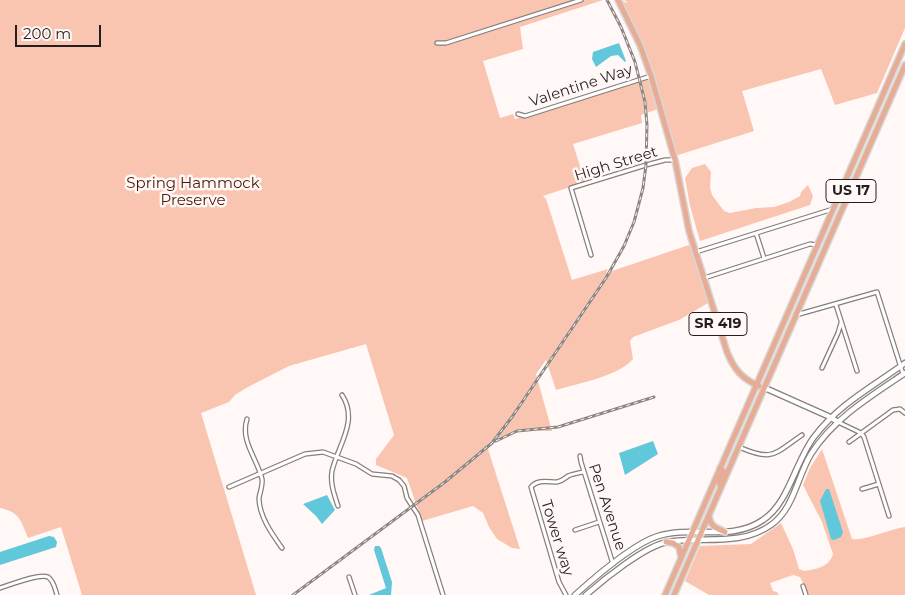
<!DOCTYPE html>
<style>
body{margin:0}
#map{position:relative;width:905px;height:595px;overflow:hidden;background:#fff8f6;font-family:Montserrat,sans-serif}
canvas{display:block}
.scale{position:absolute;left:15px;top:25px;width:86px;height:22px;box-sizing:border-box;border:2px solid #221f1e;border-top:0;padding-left:6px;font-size:15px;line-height:18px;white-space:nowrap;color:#221f1e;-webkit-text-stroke:4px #fff8f6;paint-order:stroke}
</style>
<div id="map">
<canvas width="905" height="595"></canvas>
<div class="scale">200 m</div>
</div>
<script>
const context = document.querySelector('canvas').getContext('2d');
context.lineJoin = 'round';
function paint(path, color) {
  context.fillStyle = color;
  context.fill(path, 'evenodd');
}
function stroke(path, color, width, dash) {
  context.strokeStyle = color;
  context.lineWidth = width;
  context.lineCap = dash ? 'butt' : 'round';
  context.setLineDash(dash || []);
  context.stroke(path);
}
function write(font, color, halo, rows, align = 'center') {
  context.font = font + ' Montserrat,sans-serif';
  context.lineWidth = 5;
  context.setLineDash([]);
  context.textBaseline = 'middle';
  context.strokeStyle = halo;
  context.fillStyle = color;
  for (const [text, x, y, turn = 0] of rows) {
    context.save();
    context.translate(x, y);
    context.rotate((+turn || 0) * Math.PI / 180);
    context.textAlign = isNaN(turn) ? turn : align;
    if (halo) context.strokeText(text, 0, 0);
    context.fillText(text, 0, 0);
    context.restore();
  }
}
const green = new Path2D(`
 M0,0h603l-83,27 3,22 -40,12 17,57 13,-4 2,5 134,-42 9,32 -17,6 1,8 -69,21 12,38 -42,14 3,3 26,81 36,-11 -2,4 86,-29 16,59 -29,17 -46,17 -3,4 3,18c-16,18 -54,24 -77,31l-10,-30 -10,14 16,57c-26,0 -45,-2 -64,18l32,100 -8,-1 -15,-9 -8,-12 -6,-14 -10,-7 -51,15 -15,-43 -31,-13v-6l18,-24 -28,-91 -77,22 -43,22 -11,7 -6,7 -28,11 55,182h-174l-21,-68 -33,11c-7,-17 -8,-26 -28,-30z
 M622,0l4,3 1,-1 -3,-2h281v28l-28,65 -42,12 -14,-36 -79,22 12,40 -79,25 -23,-80 -31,-73z
 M705,164l6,8 -1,16 2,7 12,16 6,2 26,-5 18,-1 15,-5 11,-6 1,-4 7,-7 5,11 -3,9 -110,36 -10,-35 -5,-28 7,-10z
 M822,449l30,90c14,2 37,-10 53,-12v68h-96l-9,-18 -7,-2 -23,8 3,8 4,1 2,3h-70l-24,-14 15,-35 51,-2 30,-21 12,26 6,20 5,2c11,-2 25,-3 29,-17l-11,-32 -19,-37 7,-17z`);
const water = new Path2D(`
 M619,43l7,18 -1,1 -7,-7 -7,1 -15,11 -4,-8 1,-7z
 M653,441l5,13 -33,21 -6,-22z
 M826,489h3l14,43 -2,5 -7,3 -3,-1 -11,-38z
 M327,495l8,15 -13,14 -6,-8 -13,-12z
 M49,536l5,1 3,5 -1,5 -56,18v-13z
 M375,546h4l2,2 11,34 -1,13h-22l17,-7 -12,-38z`);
const minor = new Path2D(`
 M437,43h9l135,-43
 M518,114l7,2 126,-40
 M756,233l8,25
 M696,252l137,-43
 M591,255l-20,-67 75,-23 19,-5h10
 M704,278l106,-34 7,1
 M836,305l21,66
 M796,315l81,-23 26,82
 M822,368l16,-35 3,-10
 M247,419c-7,22 10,39 15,60 1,6 -2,13 -3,19 0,18 13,36 23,50
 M838,422l23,11 3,4 25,79
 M849,442l44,-32 7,-1 5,4
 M739,447c34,15 35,7 63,-12
 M580,456l1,6 32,102
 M229,487l76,-33 18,-2 33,12 16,10 20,2 7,4 5,6 3,12 11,17 25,80
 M862,489l17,-5
 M338,506c-4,-12 -8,-23 -6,-35 6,-26 27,-50 10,-76
 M575,530l24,-8
 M349,577l6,18
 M803,586l3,9
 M0,588c10,-3 39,-15 48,-11 6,4 7,12 9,18
 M566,595l-7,-13 -28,-95c7,-8 17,-5 26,-5 5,-1 7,-3 11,-6 4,-2 10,-3 15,-4`);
const secondary = new Path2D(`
 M765,388l65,29 8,5
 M575,595c20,-18 58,-51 83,-59 35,-11 73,6 105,-16 26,-17 32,-58 51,-83 25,-33 58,-50 91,-74
 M586,595c17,-15 60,-50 82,-53 34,-6 72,5 103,-17 23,-16 26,-48 40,-71 23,-36 60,-58 94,-81`);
const primary = new Path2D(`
 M618,0l22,45 11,31 24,84 14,71 38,121c7,17 15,27 32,34
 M720,468l3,3 -4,11 2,5
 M709,516c1,10 7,12 16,16
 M666,542l7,1 6,4 2,10
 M665,595l240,-551
 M674,595l231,-530`);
const rail = new Path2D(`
 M496,441l21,-10 41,-4 96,-30
 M293,595l152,-113 47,-39 20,-26 94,-139 18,-32 10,-24 9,-34 3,-23 1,-40 -2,-23 -10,-40 -14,-35 -14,-27`);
const shields = [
 [851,191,50],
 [718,324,58]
];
const shieldNames = [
 ["US 17",851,191],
 ["SR 419",718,324]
];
const streetNames = [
 ["Valentine Way",581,86,-18],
 ["High Street",616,164,-17],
 ["Pen Avenue",607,507,72],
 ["Tower way",557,538,73]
];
const parkNames = [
 ["Spring Hammock",193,184],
 ["Preserve",193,201]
];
paint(green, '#f9c5b1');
paint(water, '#61c7da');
stroke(minor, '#867f7c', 5.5);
stroke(secondary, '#867f7c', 7);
stroke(primary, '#d7d7d6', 8);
stroke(minor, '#fff', 3);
stroke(secondary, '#fff', 4.5);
stroke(primary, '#e6ac95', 5);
stroke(rail, '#8b8785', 3);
stroke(rail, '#fff8f6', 1, [4]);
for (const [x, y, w] of shields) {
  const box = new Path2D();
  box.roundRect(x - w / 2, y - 11.5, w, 23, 4);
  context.fillStyle = '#fff8f6';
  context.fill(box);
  stroke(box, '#221f1e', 1);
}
write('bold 14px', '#221f1e', null, shieldNames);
write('15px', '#221f1e', '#fff8f6', streetNames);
write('15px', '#471905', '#fff8f6', parkNames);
</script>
